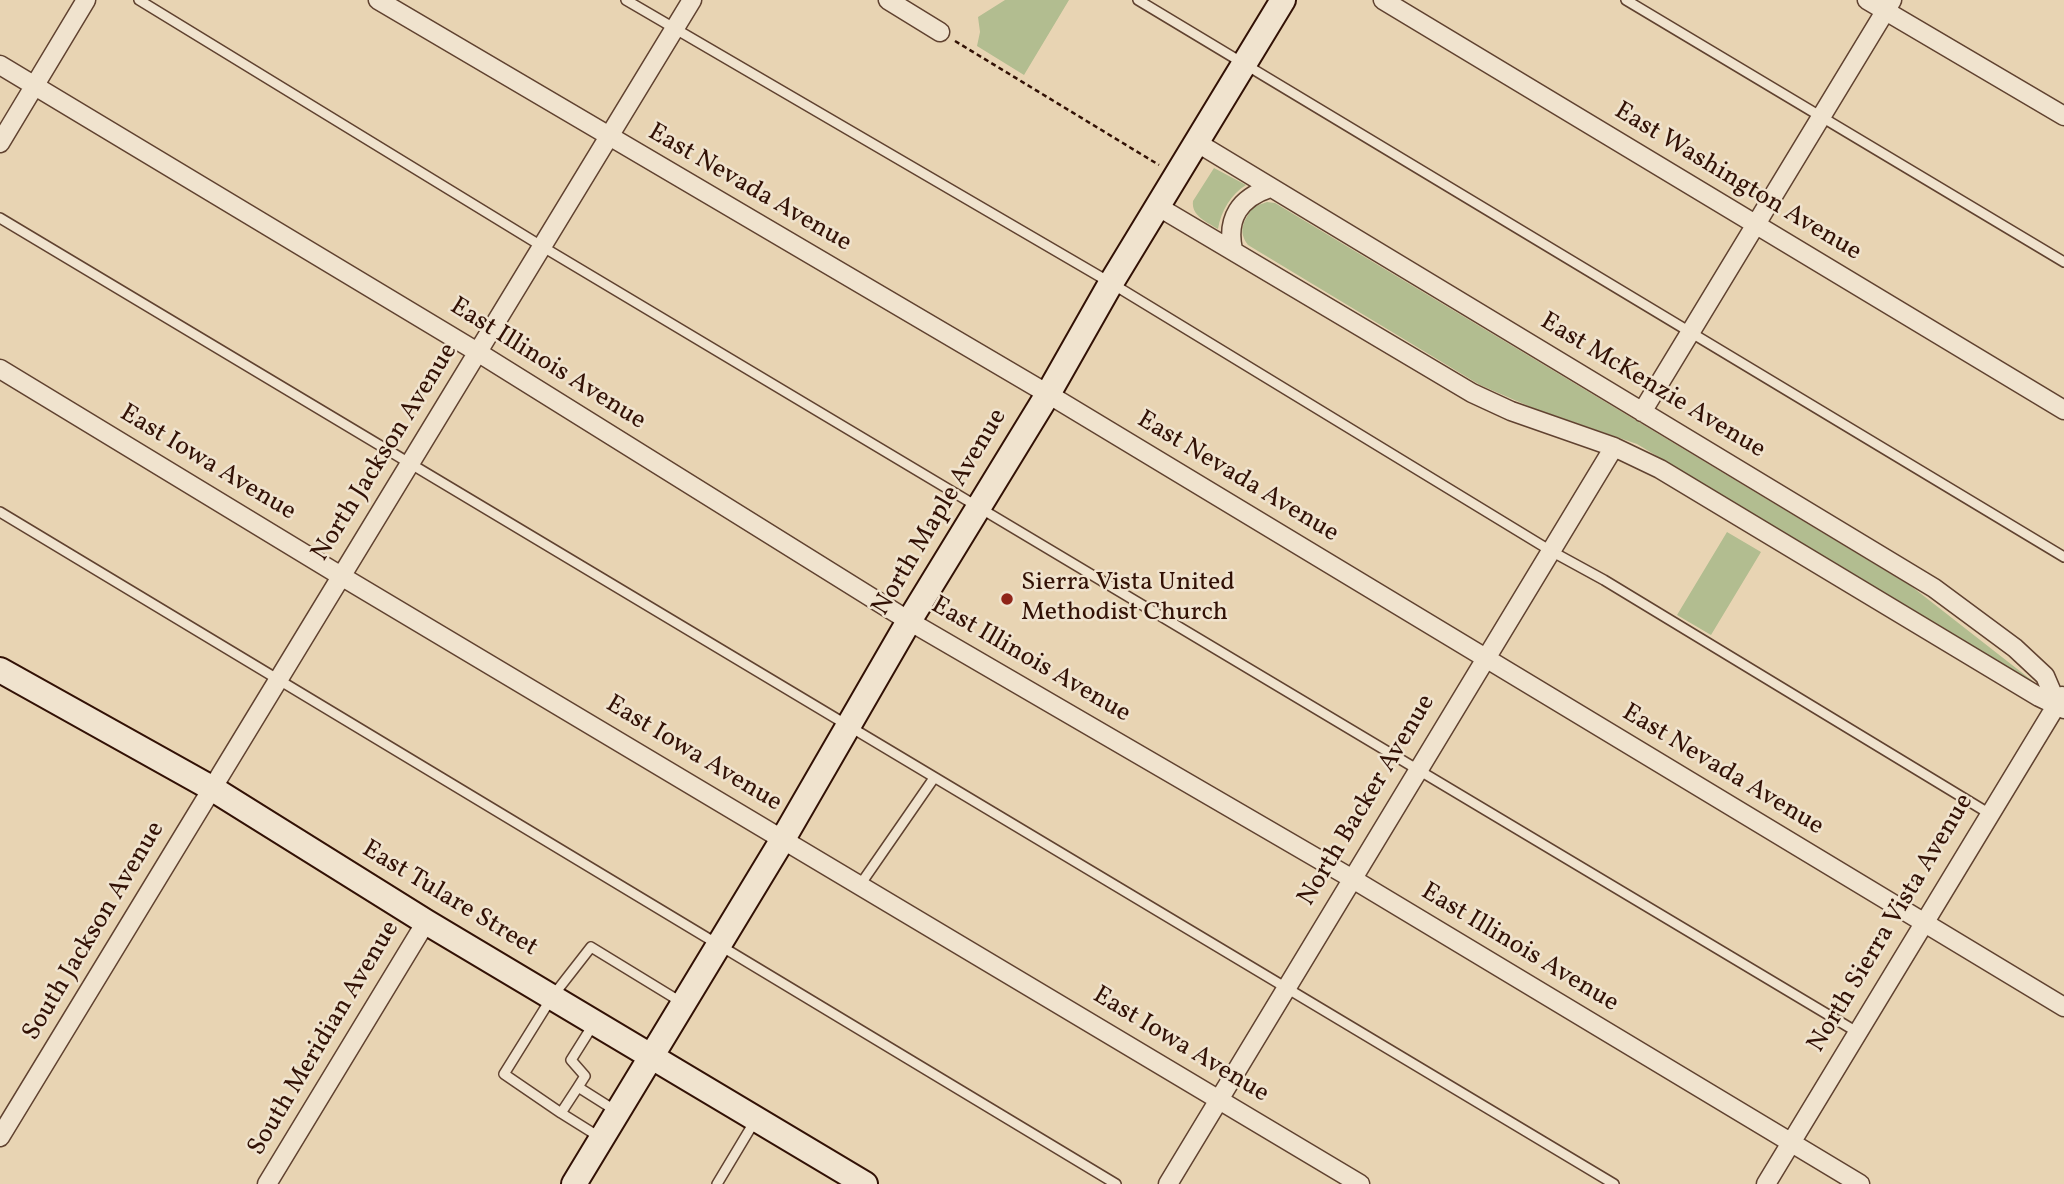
<!DOCTYPE html>
<style>
body{margin:0}
canvas{display:block;background:#e8d4b3}
</style>
<canvas width="2064" height="1184"></canvas>
<script>
const context = document.querySelector('canvas').getContext('2d');
context.lineJoin = 'round';
function paint(path, color) {
  context.fillStyle = color;
  context.fill(path, 'evenodd');
}
function stroke(path, color, width, dash) {
  context.strokeStyle = color;
  context.lineWidth = width;
  context.lineCap = dash ? 'butt' : 'round';
  context.setLineDash(dash || []);
  context.stroke(path);
}
function write(font, color, halo, rows, align = 'center') {
  context.font = font + ' Vollkorn,serif';
  context.lineWidth = 5;
  context.setLineDash([]);
  context.textBaseline = 'middle';
  context.strokeStyle = halo;
  context.fillStyle = color;
  for (const [text, x, y, turn = 0] of rows) {
    context.save();
    context.translate(x, y);
    context.rotate((+turn || 0) * Math.PI / 180);
    context.textAlign = isNaN(turn) ? turn : align;
    if (halo) context.strokeText(text, 0, 0);
    context.fillText(text, 0, 0);
    context.restore();
  }
}
const green = new Path2D(`
 M1005,0h64l-45,75 -47,-29 3,-14 -2,-15z
 M1214,168l32,17c-15,9 -25,26 -28,44 -11,-7 -27,-13 -25,-28z
 M1267,202l8,1 636,383 128,100 -402,-242 -104,-36 -53,-23 -232,-140c-11,-15 -4,-24 5,-38z
 M1727,532l34,20 -50,83 -34,-20z`);
const path = new Path2D(`
 M955,41l204,124`);
const lane = new Path2D(`
 M139,0l404,247 1314,785
 M626,0l485,283 440,268 53,29 386,234
 M1138,0l926,557
 M1626,0l438,262
 M0,218l1614,966
 M0,512l1116,672
 M860,885l74,-107
 M593,1025l-22,35 14,16 -7,11 38,24
 M578,1087l-17,26 40,25
 M561,1113l-57,-39 48,-77 39,-50 90,55
 M717,1184l39,-65`);
const street = new Path2D(`
 M378,0l670,394 1016,613
 M888,0l52,32
 M1383,0l681,410
 M1867,0l197,116
 M0,65l479,288 430,268 442,257 509,306
 M1196,142l738,446 81,60 30,28 12,28
 M0,143l86,-143
 M1157,206l315,187 39,18 103,36 46,22 379,228 25,12
 M1233,250c-7,-32 7,-52 37,-62
 M0,369l341,207 1019,608
 M1642,412l250,-412
 M0,1137l692,-1137
 M267,1184l159,-262
 M1168,1184l446,-737
 M1766,1184l296,-488`);
const secondary = new Path2D(`
 M0,670l213,119 213,133 439,262
 M574,1184l209,-345 126,-218 139,-227 63,-111 172,-283`);
const markers = [
 [1007,599,7,"#8f2418"]
];
const streetNames = [
 ["East Washington Avenue",1737,183,31],
 ["East Nevada Avenue",749,189,30],
 ["East Illinois Avenue",547,365,32],
 ["East McKenzie Avenue",1652,387,31],
 ["North Jackson Avenue",386,453,-58],
 ["East Iowa Avenue",207,464,31],
 ["East Nevada Avenue",1237,478,31],
 ["North Maple Avenue",941,513,-59],
 ["East Illinois Avenue",1030,661,30],
 ["East Iowa Avenue",693,755,31],
 ["East Nevada Avenue",1722,771,31],
 ["North Backer Avenue",1368,801,-59],
 ["East Tulare Street",449,900,31],
 ["North Sierra Vista Avenue",1892,924,-59],
 ["South Jackson Avenue",95,932,-59],
 ["East Illinois Avenue",1519,949,31],
 ["South Meridian Avenue",325,1039,-59],
 ["East Iowa Avenue",1180,1046,31]
];
const poiNames = [
 ["Sierra Vista United",1021,584],
 ["Methodist Church",1021,614]
];
paint(green, '#b2bd90');
stroke(lane, '#604230', 12);
stroke(street, '#604230', 21);
stroke(secondary, '#321105', 28);
stroke(path, '#321105', 2.5, [5, 3.5]);
stroke(lane, '#f0e3ce', 9);
stroke(street, '#f0e3ce', 18);
stroke(secondary, '#f0e3ce', 24);
for (const [x, y, r, color] of markers) {
  const dot = new Path2D();
  dot.arc(x, y, r, 0, 2 * Math.PI);
  context.fillStyle = color;
  context.fill(dot);
  stroke(dot, '#f0e3ce', 2.5);
}
write('26px', '#321105', '#f0e3ce', streetNames);
write('26px', '#321105', '#f0e3ce', poiNames, 'left');
</script>
